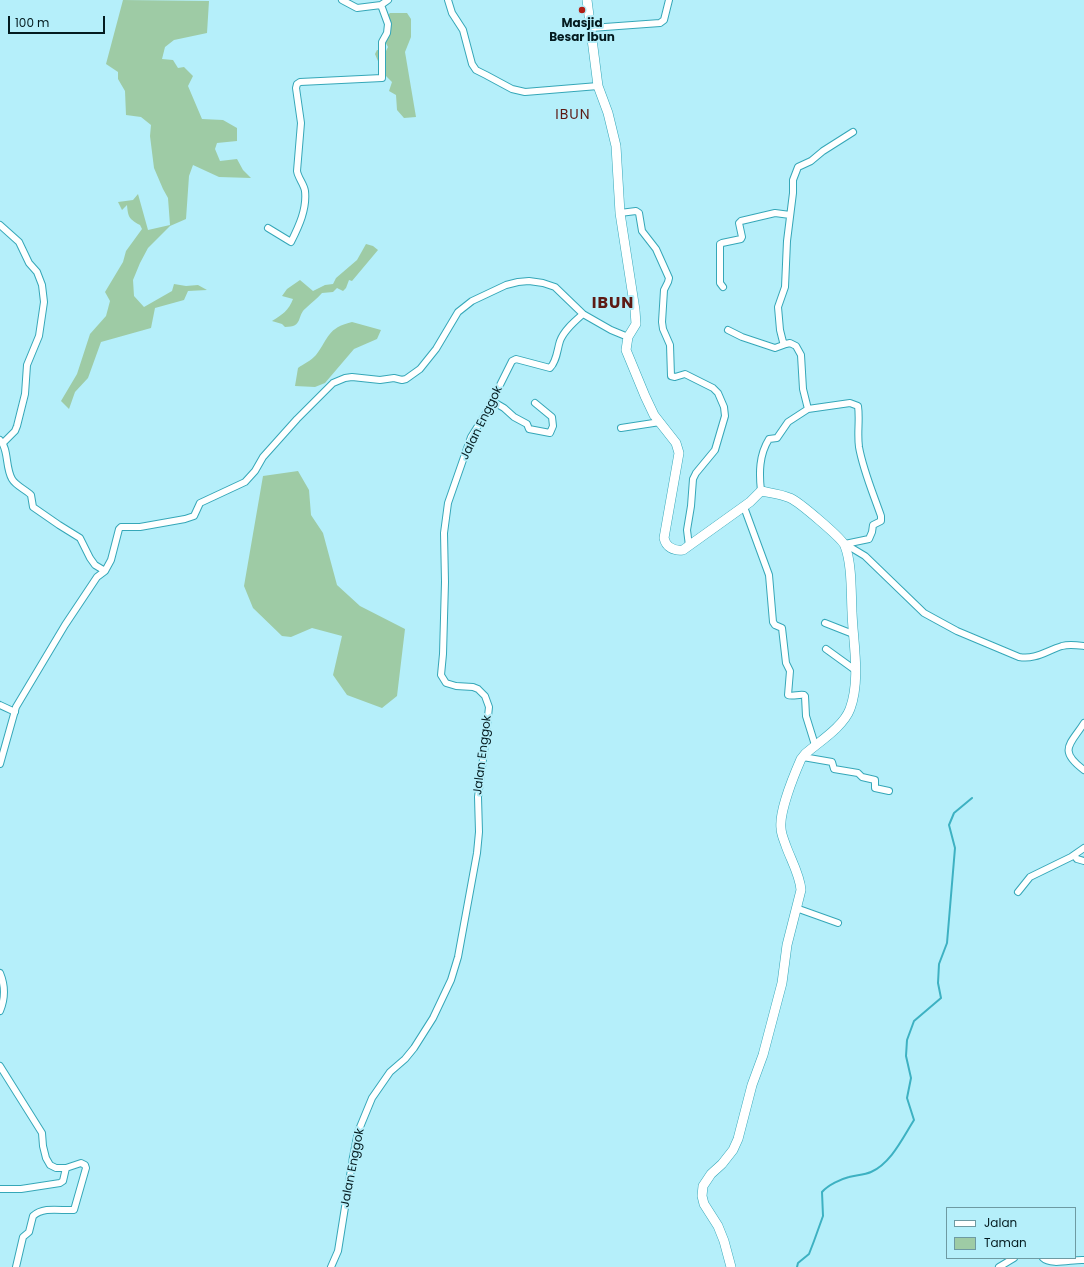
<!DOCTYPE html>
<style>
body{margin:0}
#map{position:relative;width:1084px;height:1267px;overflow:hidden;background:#b5effa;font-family:Poppins,sans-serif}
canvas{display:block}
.legend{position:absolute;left:946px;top:1207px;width:130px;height:52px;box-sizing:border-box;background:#b5effa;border:1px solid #6e9aa2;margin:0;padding:5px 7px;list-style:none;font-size:12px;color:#041b1f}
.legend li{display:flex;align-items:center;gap:8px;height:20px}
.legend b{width:20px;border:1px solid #6e9aa2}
.scale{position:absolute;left:8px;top:16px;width:97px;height:18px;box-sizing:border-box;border:2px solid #041b1f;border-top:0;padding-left:5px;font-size:12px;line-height:14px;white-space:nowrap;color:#041b1f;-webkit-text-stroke:3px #b5effa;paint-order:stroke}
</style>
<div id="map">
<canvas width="1084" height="1267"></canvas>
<ul class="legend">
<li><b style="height:5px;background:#fff"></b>Jalan</li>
<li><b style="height:11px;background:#9ecba5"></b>Taman</li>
</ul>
<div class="scale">100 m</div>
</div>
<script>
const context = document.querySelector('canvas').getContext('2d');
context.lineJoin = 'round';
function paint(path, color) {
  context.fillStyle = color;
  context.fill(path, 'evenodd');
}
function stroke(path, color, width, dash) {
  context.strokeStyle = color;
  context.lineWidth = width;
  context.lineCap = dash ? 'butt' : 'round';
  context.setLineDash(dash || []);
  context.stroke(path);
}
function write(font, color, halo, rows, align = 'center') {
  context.font = font + ' Poppins,sans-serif';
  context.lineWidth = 4;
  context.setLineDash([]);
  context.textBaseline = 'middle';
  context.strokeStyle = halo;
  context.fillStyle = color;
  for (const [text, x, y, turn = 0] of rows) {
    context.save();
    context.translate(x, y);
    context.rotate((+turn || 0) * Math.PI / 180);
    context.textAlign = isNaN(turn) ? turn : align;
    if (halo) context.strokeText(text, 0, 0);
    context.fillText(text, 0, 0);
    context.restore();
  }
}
const green = new Path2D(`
 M123,0l86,1 -2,32 -33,7 -9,7 -3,12 11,1 5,8 6,-1 9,9 -5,10 14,33 21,1 14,8v13l-20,2 -2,6 5,12 17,-2 6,11 8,8 -32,-1 -26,-12 -4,11 -3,43 -16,7 -22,22 -8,15 -7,17 1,16 10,11 28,-16 2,-7 12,2 12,-1 9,5 -19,1 -4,9 -29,8 -4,20 -50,14 -13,36 -13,14 -6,17 -8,-8 16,-27 13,-40 16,-18 4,-15 -5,-9 18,-30 3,-11 16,-22 -2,-4c-11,-6 -12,-8 -13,-20l-5,5 -4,-8 15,-2 5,-6 10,36 22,-5 -2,-27 -5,-9 -9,-21 -4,-32 1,-11 -10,-8 -15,-2 -1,-24 -7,-12v-7l-12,-8z
 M390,13h17l4,6v18l-6,15 11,65 -12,1 -7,-8 -1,-15 -7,-4 3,-9 -9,-9 -8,-19 2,-4 9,1 2,-4 -5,-9 6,-7 -1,-16z
 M366,244l7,2 5,4 -26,31 -3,-1 -3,8 -3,3 -6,-3 -4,4 -11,1c-5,6 -10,9 -16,15 -10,8 -2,19 -21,19l-3,-3 -10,-3c10,-6 17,-11 21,-22l-11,-3 5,-7 13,-9 13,11 12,-6 8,-1 3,-6 21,-18z
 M352,322l29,8 -4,9 -23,10 -29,34 -10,4 -20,-1 3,-18c5,-4 13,-7 18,-13 13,-17 11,-27 36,-33z
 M298,471l11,19 2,25 12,18 14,52 23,21 45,23 -8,67 -15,12 -35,-13 -14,-20 9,-39 -30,-8 -21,9 -9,-1 -29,-28 -9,-22 19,-110z`);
const stream = new Path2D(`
 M797,1267l1,-4 11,-9 5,-13 9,-25 -1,-24c6,-7 19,-13 27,-15 7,-2 15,-2 22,-5 20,-9 31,-33 43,-52l-7,-22 4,-20 -5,-22 1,-16 7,-19 27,-23 -3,-15 1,-19 8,-21 8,-95 -6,-23 5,-12 18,-15`);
const street = new Path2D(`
 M342,0l15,8 24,-3 7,-5
 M448,0l4,13 11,17 9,34 4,6 10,5 26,14 13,3 73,-6
 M591,28l69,-5 4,-3 5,-20
 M620,213l16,-2 3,2 3,18 14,18 13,29 -1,4 -4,8 -2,32 1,7 7,16 1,31 4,1 10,-3 28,14 5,5 6,14 1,9 -10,34 -19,23 -3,6 -2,27 -4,24 2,16
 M0,225l19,17 10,21 8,9 5,13 2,17 -5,34 -12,29 -2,29 -8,32 -2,5 -12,12
 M268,228l23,14c8,-16 16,-33 14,-51 -1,-7 -7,-13 -8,-20l4,-48 -5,-35 1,-4 3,-2 82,-4v-36l5,-9 1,-9 -7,-19
 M723,287l-3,-4v-39l2,-1 19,-4 1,-2 -3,-14 2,-2 34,-8 15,2
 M728,330l14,7 33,11 11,-4
 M492,401l12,7 10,9 13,7 2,5 21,4 3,-7 -1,-9 -17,-14
 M808,409l42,-6 8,3c2,13 -1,27 1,41 4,23 14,46 22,69v5l-8,4 -1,7 -3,7 -24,5
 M621,428l39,-6
 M0,440c9,9 5,27 12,39 4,7 13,10 19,16l2,12 26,18 21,13 10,20 5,7 10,6
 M761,491c-2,-18 -2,-36 8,-52l8,-1 11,-16 20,-13 -5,-20 -2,-34 -5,-9 -6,-3 -4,1 -3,-2 -3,-12 -2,-23 7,-20 2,-46 6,-48v-13l5,-13 13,-6 12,-10 30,-19
 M744,507l25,68 4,47 2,3 7,3 4,35 4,8 -2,24c4,2 11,-1 16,0l1,1 1,20 9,29
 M845,544l20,12 59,57 33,18 62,26c16,3 27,-6 43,-11 7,-2 14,-1 22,0
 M825,623l28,11
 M826,649l29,21
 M0,705l15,7
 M1084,723c-13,21 -27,27 0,47
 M803,757l29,5 2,7 24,4 4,4 13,3v8l14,3
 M0,764l16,-57 49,-82 32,-48 8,-6 6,-11 8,-31 2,-2h19l45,-8 9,-3 6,-13 45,-21 10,-11 8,-14 34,-38 36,-36 12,-5 7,-1 28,3 14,-2 8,2 4,-1 14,-10 16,-20 22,-37 14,-11 34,-16 12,-3 11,-1 14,2 12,4 28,27 28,16 17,7
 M1074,855l3,4 7,2
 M1018,892l12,-15 41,-20 13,-9
 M796,908l42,15
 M0,973c5,12 5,26 0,38
 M0,1066l42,67 1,13 3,12 4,7 6,3h10l15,-5 4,2 1,3 -12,42c-13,1 -30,-4 -41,6l-4,16 -6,5 -7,30
 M0,1189h21l39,-6 3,-2 3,-13
 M1043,1258c8,8 30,1 41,2
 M331,1267l7,-16 15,-94 5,-25 14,-34 18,-26 15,-13 9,-11 19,-30 18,-38 7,-23 19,-104 2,-21 -1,-35 7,-53 4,-37 -4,-11 -7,-7 -5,-2 -17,-1 -10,-3 -5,-8 2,-21 2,-72 -1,-49 4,-30 23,-66 15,-24 26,-52 4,-2 34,9c7,-7 7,-18 10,-27 4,-11 15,-20 23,-27
 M999,1267l15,-9`);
const secondary = new Path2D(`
 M587,0l11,86 10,27 8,33 4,67 15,97 1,14 -8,13 -2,13 19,46 9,19 22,28 3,10 -15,85c2,9 9,13 19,12l67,-48 11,-11c10,2 20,3 29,7 8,3 53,41 55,48 7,18 6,46 7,66 1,31 9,67 -2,97 -7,18 -30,32 -45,45l-4,5c-7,16 -22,53 -20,69 0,6 3,12 5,18 5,14 14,29 15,44l-14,55 -5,38 -19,72 -11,30 -14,54 -5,11 -11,14 -11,10 -8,12 -1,10 2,8 14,22 6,15 7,26`);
const markers = [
 [582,10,4,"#b02017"]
];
const poiNames = [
 ["Masjid",582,24],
 ["Besar Ibun",582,38]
];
const streetNames = [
 ["Jalan Enggok",482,423,-64],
 ["Jalan Enggok",483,755,-83],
 ["Jalan Enggok",353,1168,-79]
];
const quarterNames = [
 ["IBUN",573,115]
];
const districtNames = [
 ["IBUN",613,304]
];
paint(green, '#9ecba5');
stroke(stream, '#3db1c2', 2);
stroke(street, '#35a7b8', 8);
stroke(secondary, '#35a7b8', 10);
stroke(street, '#fff', 6);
stroke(secondary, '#fff', 9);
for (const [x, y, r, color] of markers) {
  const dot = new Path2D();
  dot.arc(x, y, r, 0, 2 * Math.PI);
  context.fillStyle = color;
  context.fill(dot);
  stroke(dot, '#b5effa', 1.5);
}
write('bold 12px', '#041b1f', '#b5effa', poiNames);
write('12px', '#041b1f', '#b5effa', streetNames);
context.letterSpacing = '1px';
write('14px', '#5d1a13', '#b5effa', quarterNames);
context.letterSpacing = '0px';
context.letterSpacing = '1px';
write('bold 16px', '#5d1a13', '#b5effa', districtNames);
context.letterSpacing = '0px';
</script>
